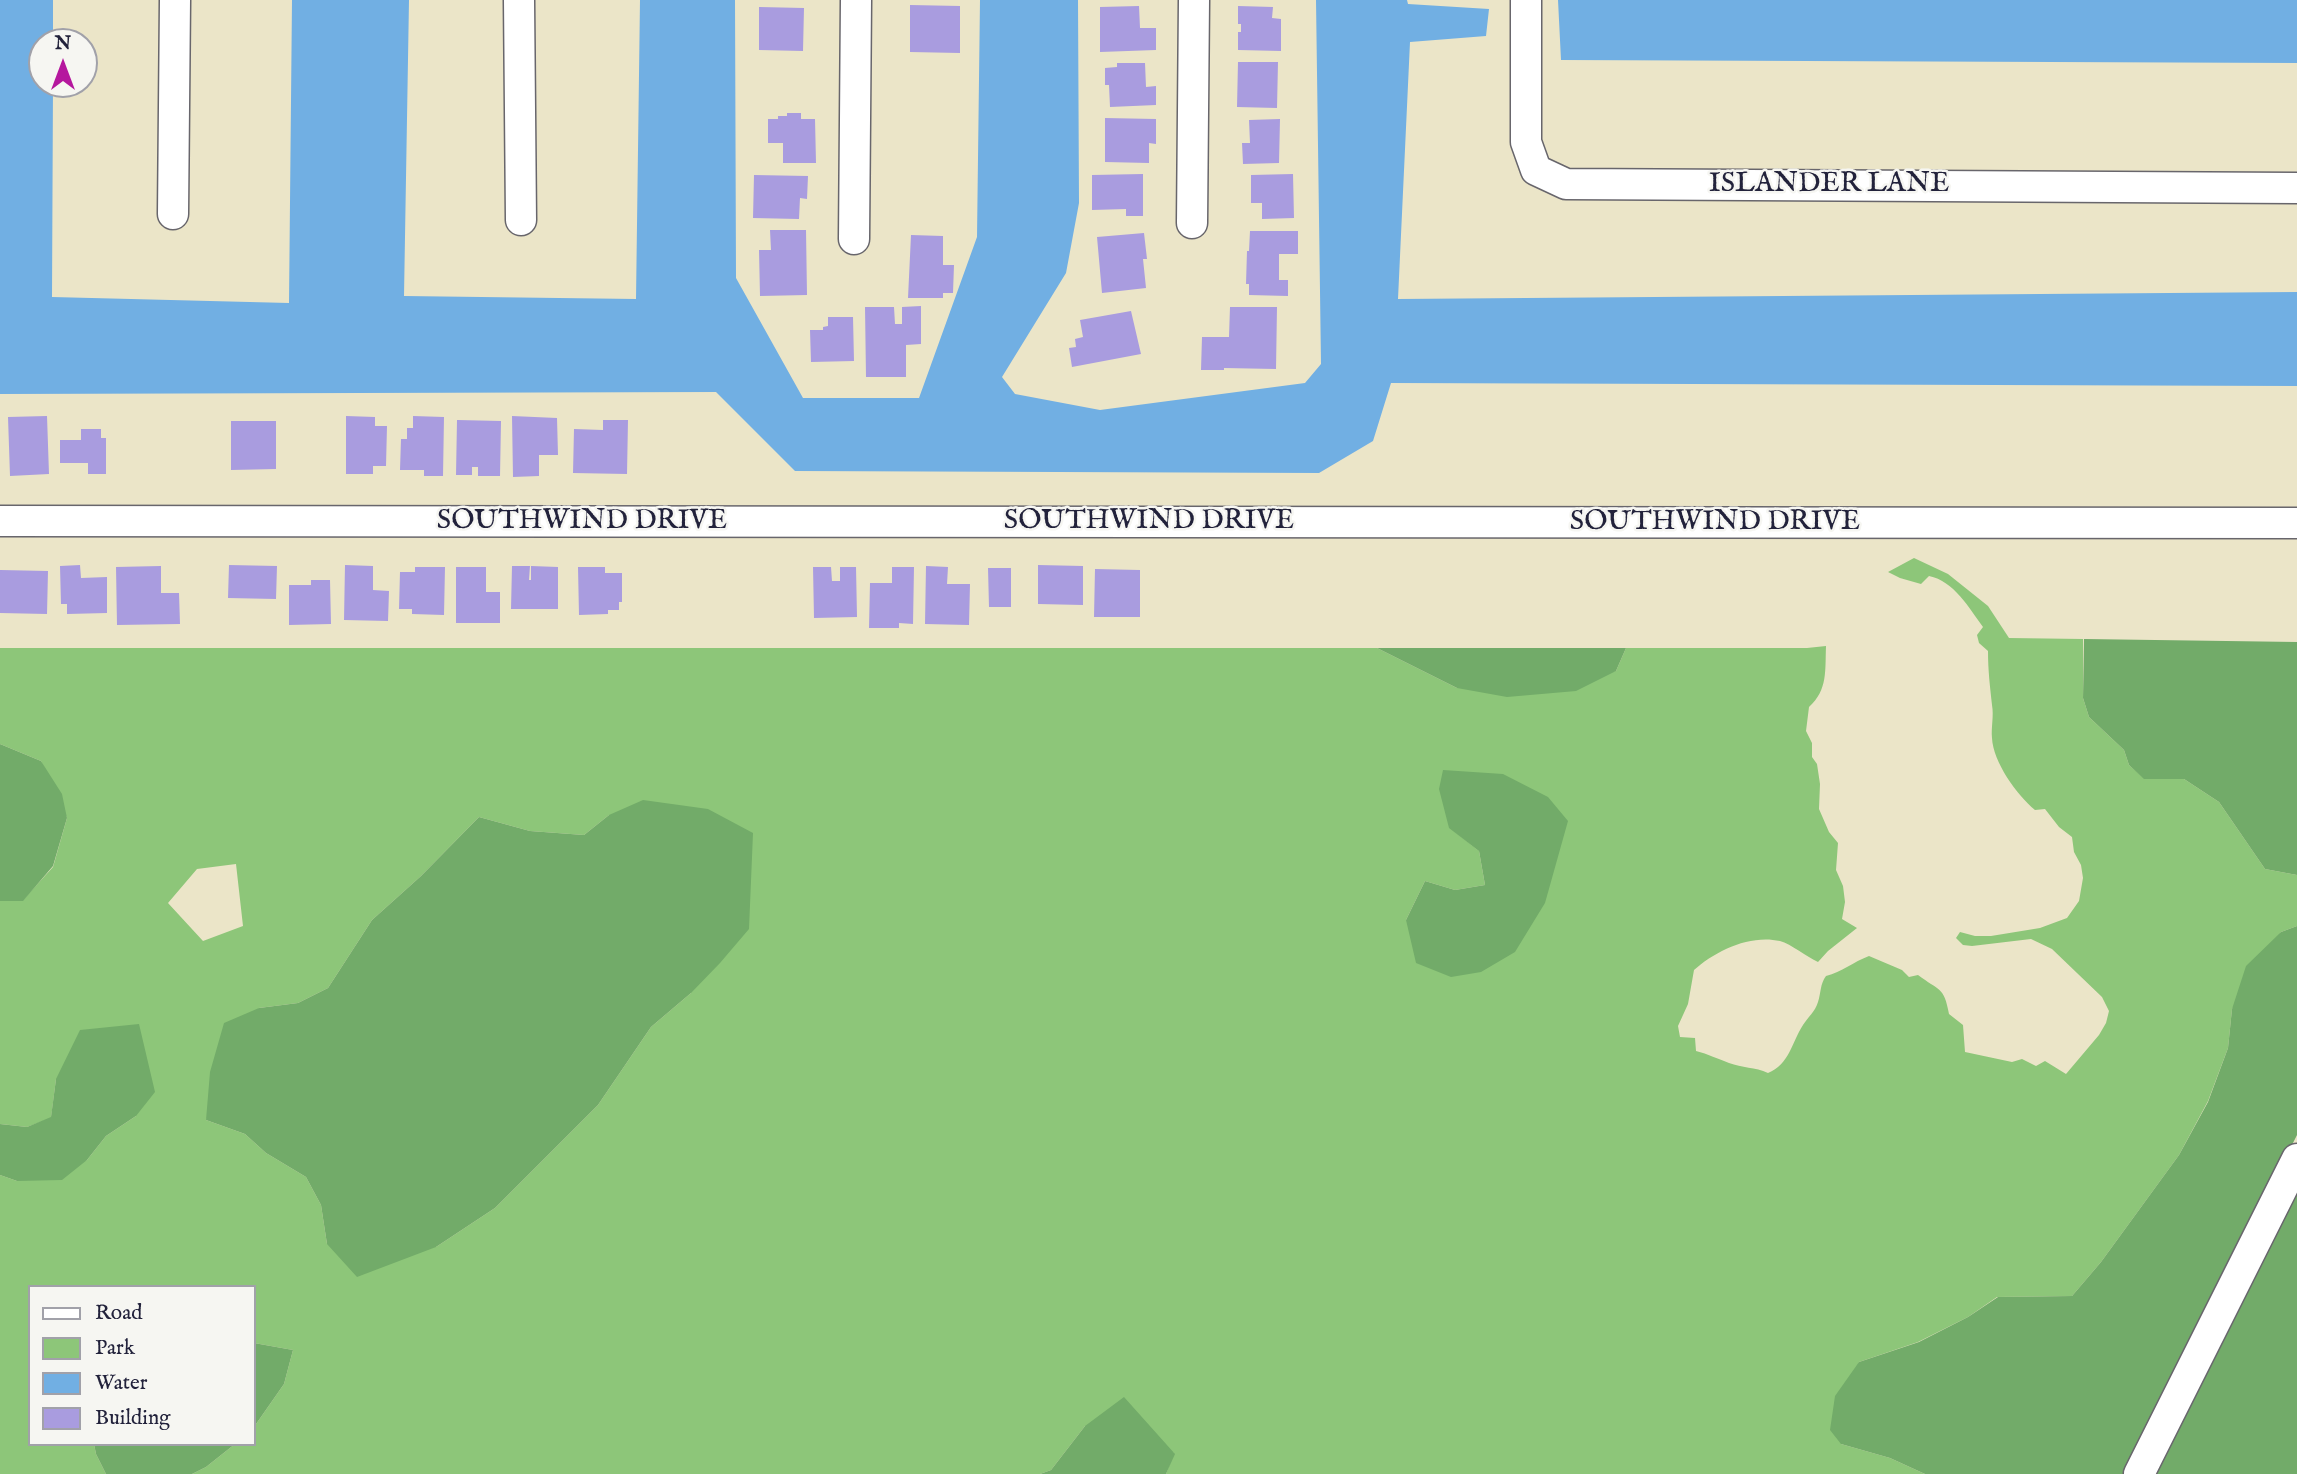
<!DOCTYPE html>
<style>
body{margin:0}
#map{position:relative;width:2297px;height:1474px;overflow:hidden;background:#ebe5c8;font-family:"IM FELL English",serif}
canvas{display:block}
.legend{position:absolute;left:28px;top:1285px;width:228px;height:161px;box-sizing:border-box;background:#f6f6f2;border:2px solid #a1a1a9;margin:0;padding:9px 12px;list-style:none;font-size:21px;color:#22223b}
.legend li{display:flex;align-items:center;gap:14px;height:35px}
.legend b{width:35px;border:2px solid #a1a1a9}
.north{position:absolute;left:28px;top:28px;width:70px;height:70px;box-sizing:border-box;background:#f6f6f2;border:2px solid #a1a1a9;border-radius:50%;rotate:0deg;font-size:19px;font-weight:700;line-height:28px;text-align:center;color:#22223b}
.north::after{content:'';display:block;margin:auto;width:24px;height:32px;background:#b5179e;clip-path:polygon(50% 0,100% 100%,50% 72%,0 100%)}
</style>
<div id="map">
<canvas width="2297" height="1474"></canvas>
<ul class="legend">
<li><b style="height:9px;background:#fff"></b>Road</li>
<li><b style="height:19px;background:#8dc679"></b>Park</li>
<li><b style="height:19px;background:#71afe3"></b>Water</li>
<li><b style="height:19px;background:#a99cdf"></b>Building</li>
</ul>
<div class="north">N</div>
</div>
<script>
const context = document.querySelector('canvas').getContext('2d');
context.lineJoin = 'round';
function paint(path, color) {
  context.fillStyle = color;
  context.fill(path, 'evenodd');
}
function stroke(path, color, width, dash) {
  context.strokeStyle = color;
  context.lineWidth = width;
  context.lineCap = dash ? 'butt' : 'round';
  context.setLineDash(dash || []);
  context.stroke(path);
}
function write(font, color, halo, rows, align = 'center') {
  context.font = font + ' "IM FELL English",serif';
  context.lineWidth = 5;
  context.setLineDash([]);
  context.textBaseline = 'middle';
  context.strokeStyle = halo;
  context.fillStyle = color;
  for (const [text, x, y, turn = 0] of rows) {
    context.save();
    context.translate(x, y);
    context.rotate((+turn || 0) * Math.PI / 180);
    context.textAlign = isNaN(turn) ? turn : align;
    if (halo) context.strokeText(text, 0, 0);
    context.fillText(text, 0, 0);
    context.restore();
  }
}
const green = new Path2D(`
 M1914,558l34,16 40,32 21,32 74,1v59l6,19 35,33 5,15 16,14h39l35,23 46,67 32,6v51l-16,6 -49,77 -4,39 -20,53 -29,54 -78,107 -29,34 -75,1 -29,20 -50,25 -59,20 -18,82 49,14 35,16h-759l8,-21 -89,-27 -34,44 -11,4h-848l14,-7 29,-23h19v-17l30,-43 9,-34 -39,-7v-56h-224v157h64l2,10 10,20h-106v-299l17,6 70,-21 19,-24 30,-20 -80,-37 -5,39 -24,9 -27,-3v-223l23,-1 30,-33 14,-49 -26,-57 -41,-17v-96h1377l80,40 159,-17 10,-23h181l19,-2c-1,24 2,44 -17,61l-3,24 6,12v14l5,7 3,20 -1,25 10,23 9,11 -2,27 7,16 2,16 -3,17 15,9 -29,23 -10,11c-11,-5 -27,-18 -38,-21 -30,-7 -65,10 -86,29l-6,34 -10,22 2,11 15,1 1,13c12,3 22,8 33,12 13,5 26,4 39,10 21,-8 24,-31 35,-48 5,-8 12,-13 15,-23 3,-9 2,-18 8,-26 16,-4 27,-14 43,-20l33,14 7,7 9,-2c21,16 26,11 31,39l14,11 2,27 47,10 10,-3 14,7 9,-5 21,13 33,-39 7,-12 3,-12 -7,-14 -50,-48 -21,-10 -59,7 -9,-1 -7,-7 4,-6 15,4h16l49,-8 27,-10 12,-17 4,-23 -2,-13 -7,-13 -2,-15 -13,-10 -14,-18 -10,1c-18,-15 -42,-48 -43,-72 -1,-11 2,-22 0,-33 -2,-19 -4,-34 -4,-54l-9,-8 -2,-8 6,-8c-14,-19 -29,-46 -54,-51l-8,8 -21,-6 -12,-6zM609,815l82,178 -40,34 -53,78 -103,103 -59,39 -109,-3 -6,-39 -15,-28 -40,-24 -21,-19 -39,-14 53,-112 39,-5 30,-15 44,-68 49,-44 58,-59 51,14 54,4zM1449,827l96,76 -139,17 19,-39 30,9 30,-5 -6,-34zM236,864l7,62 -40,15 -35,-38 29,-34z`);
const forest = new Path2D(`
 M2084,639l213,3v233l-32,-6 -46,-67 -35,-23h-40l-15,-14 -5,-15 -35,-33 -6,-19z
 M1377,648h249l-10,23 -40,20 -69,6 -50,-9z
 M0,744l41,17 21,33 5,24 -14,48 -30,35h-23z
 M1443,770l60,4 45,23 20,24 -23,82 -30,49 -34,20 -30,5 -35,-14 -10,-43 19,-39 30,9 30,-5 -6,-34 -30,-23 -10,-39z
 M643,800l65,9 45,24 -4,96 -29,34 -29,30 -40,34 -53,78 -103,103 -59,39 -79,30 -30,-33 -6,-39 -15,-28 -40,-24 -21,-19 -39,-14 4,-48 14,-49 35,-15 39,-5 30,-15 44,-68 49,-44 58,-59 51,14 54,4 25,-20z
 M2297,926v209l-170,339h-202l-35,-16 -49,-14 -11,-14 5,-34 24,-34 60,-20 49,-25 30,-20 74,-1 29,-34 78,-107 29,-53 20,-54 4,-39 14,-43 35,-34z
 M139,1024l16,68 -19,24 -30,20 -19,24 -25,20 -45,1 -17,-6v-51l27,3 24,-10 5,-38 24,-49z
 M2297,1183v291h-146z
 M254,1343l39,7 -9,34 -30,43z
 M1124,1397l51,57 -9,20h-126l11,-4 34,-44z
 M94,1444h141l-29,23 -14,7h-86l-10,-20z`);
const water = new Path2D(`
 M0,0h53v42h-11v42h11l-1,213 237,6 3,-303h117l-5,296 232,3 4,-299h95l1,278 67,120h116l58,-161 3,-237h98l1,203 -13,70 -64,104 13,17 85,16 205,-27 16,-19 -5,-364h91l1,4 81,5 -3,27 -76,6 -12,257 899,-7v94l-906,-3 -18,58 -54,32 -524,-2 -79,-79 -716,2z
 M1558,0h739v63l-736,-3z`);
const building = new Path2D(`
 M910,5l50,1v47l-50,-1z
 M1139,6l1,22h16v22l-56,2v-45z
 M1238,6l35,1 -1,11 9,1v32l-43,-1v-18h3v-8h-3z
 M759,7l45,1 -1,43 -44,-1z
 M1238,62h40l-1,46 -40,-1z
 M1117,63h28l1,24 10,-1v19l-46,2 -1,-22h-4v-17l12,-1z
 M787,113h14v6h14l1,44h-33v-20h-15v-24h10v-3h9z
 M1105,118l51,1v25l-7,-1v20l-44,-1z
 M1280,119l-1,44 -36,1 -1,-21h8l-1,-23z
 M1143,174v42h-17v-7l-34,1v-35z
 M1293,174l1,44 -32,1v-16h-11v-28z
 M754,175l54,1 -1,23 -7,-1 -1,21 -46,-1z
 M770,230h36l1,65 -47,1 -1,-46h12z
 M1250,231h48v23h-19v26h9v16l-39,-1v-11h-3l1,-33h2z
 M1144,233l3,26h-4l3,29 -44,5 -5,-56z
 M911,235l32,1v29h11l-1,28h-10v5h-35z
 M921,306v38l-15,1v32h-40l-1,-70h29l1,17h7v-17z
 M1230,307h47l-1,62 -52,-1v2h-23l1,-33h27z
 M1131,311l10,43 -69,13 -3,-19 7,-1 -1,-8 8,-2 -3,-17z
 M828,317h25l1,44 -43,1 -1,-32h13v-3l5,-1z
 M47,416l2,58 -39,2 -2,-59z
 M346,416l29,1v9h12l-1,40h-13v8h-27z
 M413,416l31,1 -1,59h-19v-6h-24l1,-31h6v-11h6z
 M512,416l45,2 1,37h-19v21l-26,1z
 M457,420l44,1 -1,55h-22v-9h-6v8h-16z
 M603,420h25l-1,54 -54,-1 1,-44 29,1z
 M231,421h45v48l-45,1z
 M81,429h20v9h5v36h-18v-11h-28v-23h21z
 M80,565l1,13 26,-1v36l-40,1v-10h-6l-1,-38z
 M229,565l48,1 -1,33 -48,-1z
 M345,565l28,1v24l16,1 -1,30 -44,-1z
 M1038,565l45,1v39l-45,-1z
 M161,566v27h18l1,31 -63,1 -1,-58z
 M512,566h18l-1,14h2v-14l27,1v42h-47z
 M926,566l22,1 -1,17h23l-1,41 -44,-1z
 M415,567h30l-1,48 -32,-1v-5h-13l1,-37h15z
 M456,567h30v25h14v31h-44z
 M578,567h27v6h17v29h-3v8h-11v4l-29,1z
 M813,567h18l1,14h8v-14h16l1,50 -43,1z
 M892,567h22l-1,57 -14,-1v5h-30l1,-45h22z
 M988,568h23v39h-22z
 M1095,569l45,1v47h-46z
 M0,570l48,1 -1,43 -47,-1z
 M311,580h19l1,44 -42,1v-40h22z`);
const minor = new Path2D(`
 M519,0l2,220
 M1526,0v142l10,28 30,14 731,4
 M173,214l2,-214
 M1192,223l2,-223
 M854,239l2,-239
 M0,521l2297,2
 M2139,1474l158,-315`);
const streetNames = [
 ["ISLANDER LANE",1829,185],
 ["SOUTHWIND DRIVE",582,522],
 ["SOUTHWIND DRIVE",1149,522],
 ["SOUTHWIND DRIVE",1715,523]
];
paint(green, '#8dc679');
paint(forest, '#72ab69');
paint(water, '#71afe3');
paint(building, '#a99cdf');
stroke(minor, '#68666c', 33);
stroke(minor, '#fff', 30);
write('28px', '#22223b', '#f6f6f2', streetNames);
</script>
